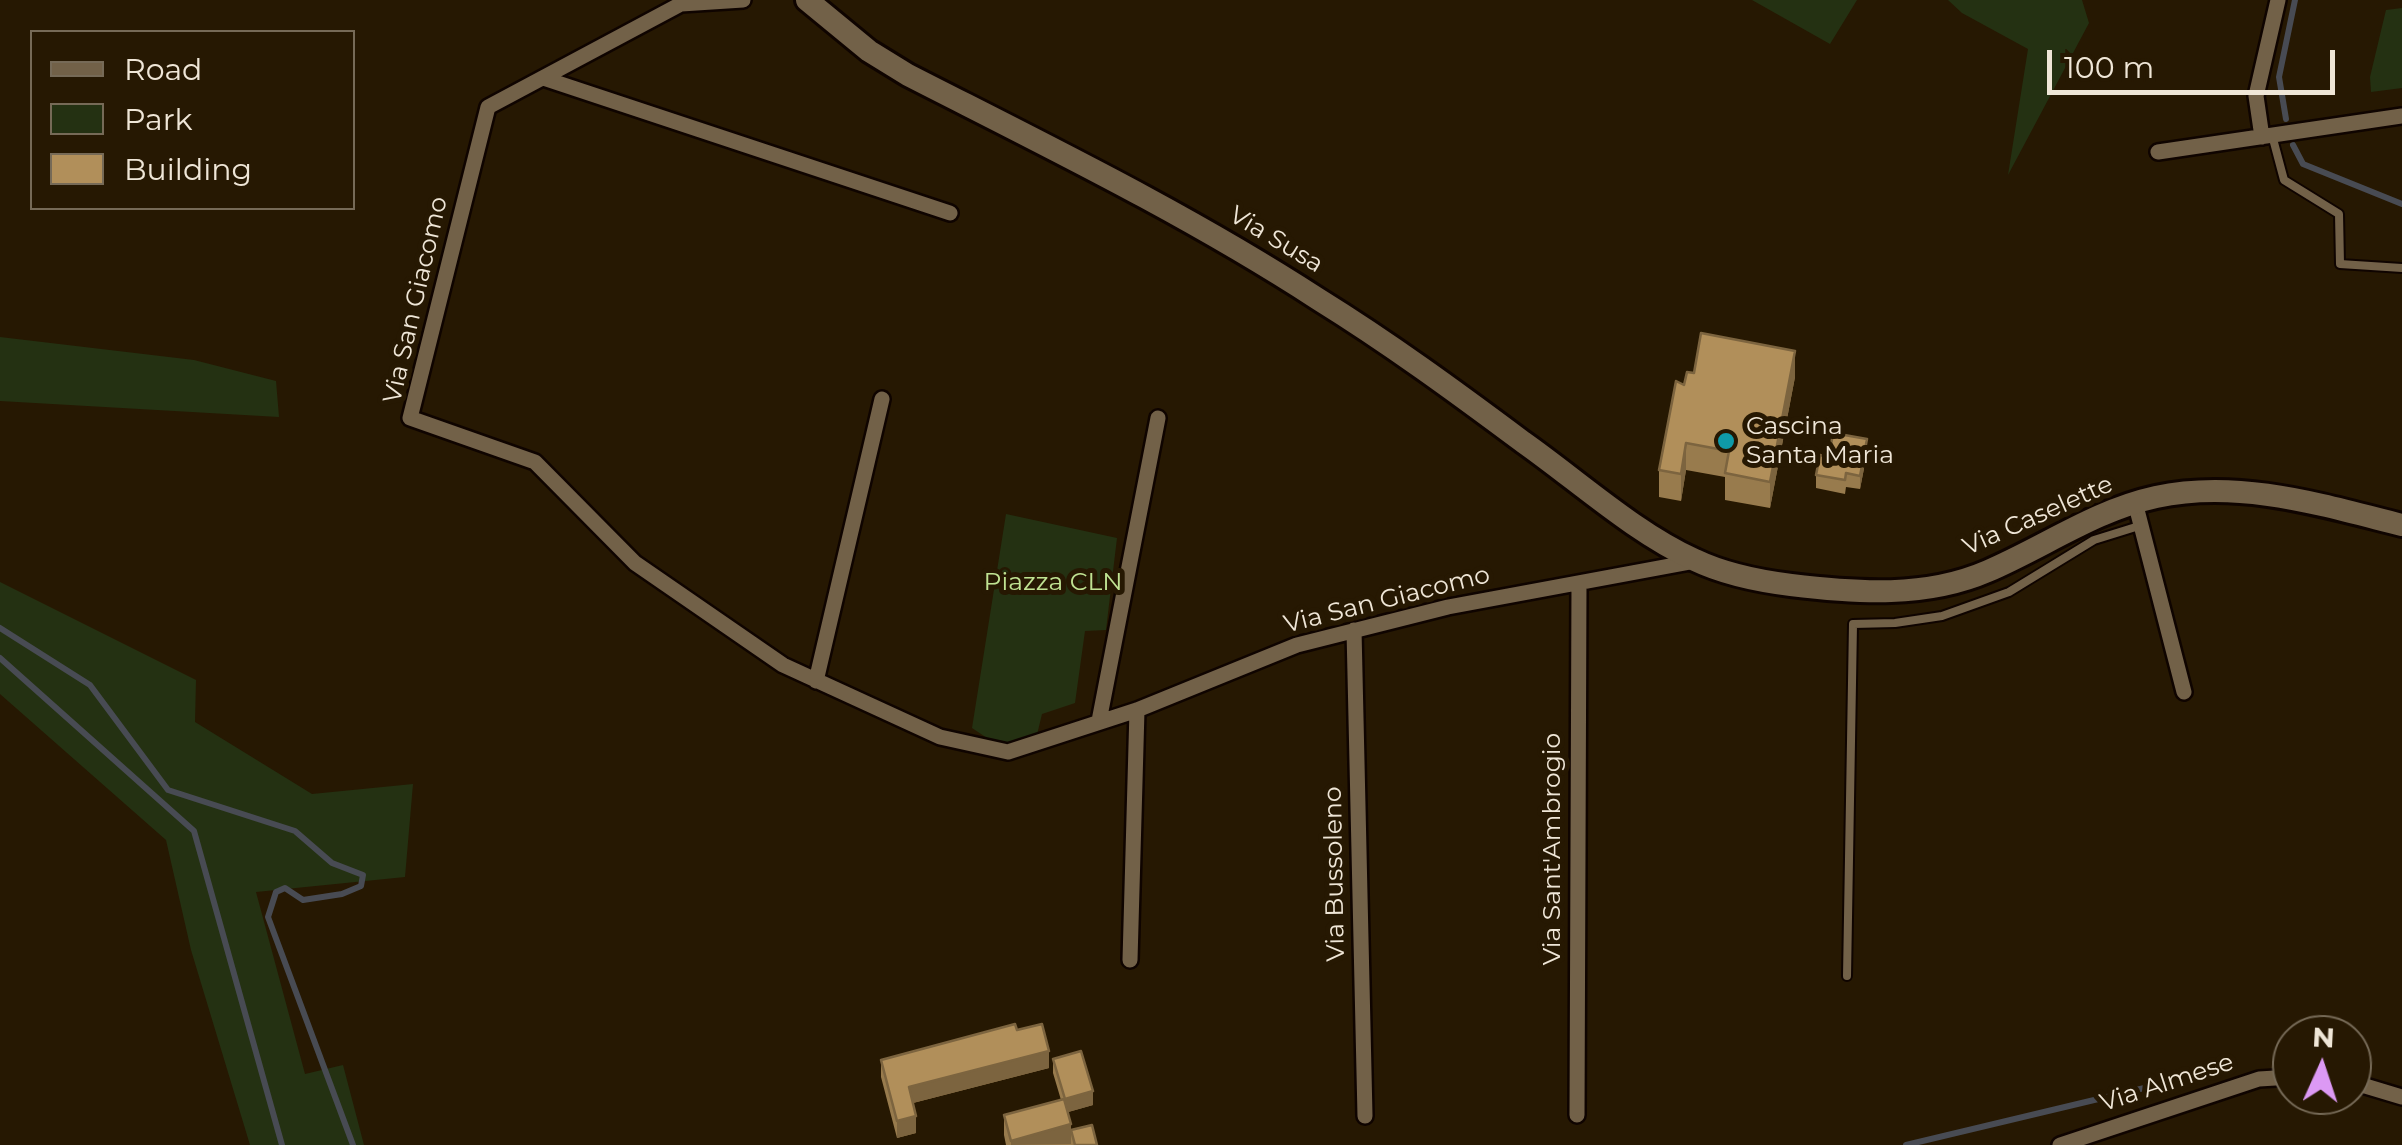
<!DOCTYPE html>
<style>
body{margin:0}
#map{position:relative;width:2402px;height:1145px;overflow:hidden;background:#261802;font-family:Montserrat,sans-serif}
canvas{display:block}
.legend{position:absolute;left:30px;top:30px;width:325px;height:180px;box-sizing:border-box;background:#261802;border:2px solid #766a57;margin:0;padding:12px 18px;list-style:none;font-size:30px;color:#efe6d7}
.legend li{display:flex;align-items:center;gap:20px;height:50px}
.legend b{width:50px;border:2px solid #766a57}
.north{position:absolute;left:2272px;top:1015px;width:100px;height:100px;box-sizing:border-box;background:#261802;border:2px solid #766a57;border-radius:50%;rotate:3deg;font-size:28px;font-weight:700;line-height:40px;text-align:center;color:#efe6d7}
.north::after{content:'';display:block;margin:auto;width:35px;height:45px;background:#dc99f4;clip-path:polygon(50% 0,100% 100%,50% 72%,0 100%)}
.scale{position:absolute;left:2047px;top:50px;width:288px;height:45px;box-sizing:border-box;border:5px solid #efe6d7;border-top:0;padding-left:12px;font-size:30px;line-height:35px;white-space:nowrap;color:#efe6d7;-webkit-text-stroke:8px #261802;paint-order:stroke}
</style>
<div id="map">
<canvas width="2402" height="1145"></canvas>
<ul class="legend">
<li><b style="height:12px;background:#726148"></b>Road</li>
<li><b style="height:28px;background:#243112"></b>Park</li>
<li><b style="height:28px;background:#b18f5a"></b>Building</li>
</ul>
<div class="north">N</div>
<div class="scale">100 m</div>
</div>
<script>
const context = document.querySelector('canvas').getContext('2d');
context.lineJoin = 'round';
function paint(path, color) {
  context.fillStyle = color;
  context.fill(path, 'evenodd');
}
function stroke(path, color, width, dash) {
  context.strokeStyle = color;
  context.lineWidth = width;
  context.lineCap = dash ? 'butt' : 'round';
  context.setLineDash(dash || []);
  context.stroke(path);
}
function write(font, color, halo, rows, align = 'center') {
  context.font = font + ' Montserrat,sans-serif';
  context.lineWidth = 10;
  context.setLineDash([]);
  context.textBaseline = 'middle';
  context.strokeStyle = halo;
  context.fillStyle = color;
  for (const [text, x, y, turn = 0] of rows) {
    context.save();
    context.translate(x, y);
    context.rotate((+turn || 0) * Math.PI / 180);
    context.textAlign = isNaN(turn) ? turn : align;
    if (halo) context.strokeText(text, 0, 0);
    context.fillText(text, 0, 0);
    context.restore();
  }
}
const green = new Path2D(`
 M1752,0h105l-27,44z
 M1948,0h134l7,23 -81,152 20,-126 -66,-36z
 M2402,8v80l-31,4 -1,-15 16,-67z
 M0,337l194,23 82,21 3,36 -279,-16z
 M1006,514l111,24 -11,92 -21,1 -10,72 -33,11 -7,29 -27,9 -36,-24z
 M0,582l196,98 -1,42 117,72 101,-10 -8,93 -149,15 49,182 38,-9 21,80h-114l-59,-195 -25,-110 -166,-146z`);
const stream = new Path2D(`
 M2286,119l-7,-42 16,-77
 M2293,145l10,19 99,40
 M0,628l90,57 78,105 127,41 37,32 31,12 -2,11 -19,8 -39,6 -18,-12 -9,4 -8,25 85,228
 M0,658l194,173 88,314
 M1906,1145l276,-66`);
const service = new Path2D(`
 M2272,135l12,45 55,34 1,50 62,4
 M1847,976l6,-352 42,-1 47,-7 67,-24 85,-52 45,-14`);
const minor = new Path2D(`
 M743,0l-62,4 -193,103 -78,311 125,44 100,101 148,102 157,72 68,15 129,-42 160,-65 151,-38 248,-46
 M543,78l407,135
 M2262,137l-6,-41 22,-96
 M2158,152l244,-36
 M2135,502l49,190
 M1354,630l11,486
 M816,681l66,-282
 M1099,721l59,-303
 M1130,960l7,-250
 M2352,1082l50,15
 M1577,1115l2,-532
 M2060,1145l199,-66 33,-2`);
const secondary = new Path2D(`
 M807,0l62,51 39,24c139,71 279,139 410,224 71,44 138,93 205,143 54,38 112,91 172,118 29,14 64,21 96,25 66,8 135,13 197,-14 56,-24 108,-61 168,-74 83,-18 166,8 246,28`);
const wall = new Path2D(`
 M1694,373l101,4 -25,131 -45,-8v-23l-39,-7 -5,31 -22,-4v-27l25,-85z
 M1867,453l-7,36 -14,-2 -1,7 -29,-6v-13l13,-18z
 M1017,1030l32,38 -136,35 3,30 -19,5 -16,-61v-17z
 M1053,1059l40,46 -25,7 3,18 26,15h-91l-2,-10v-20l57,-15 -8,-27z`);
const shadedWall = new Path2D(`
 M1795,351v26l-25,131v-26z
 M1867,439v14l-7,36v-13z
 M1686,443v27l-5,31v-27z
 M1049,1051v17l-140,36v-17z
 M1093,1091v14l-28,8v-14z
 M916,1116v17l-19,5v-17z
 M1071,1124v20l-60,1v-4z`);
const building = new Path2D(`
 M1701,333l94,18 -25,131 -45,-9 4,-22 -43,-8 -5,31 -22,-4 17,-89 8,4 3,-13 7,1z
 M1833,433l34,6 -7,37 -14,-3 -1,7 -29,-5 4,-20 9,2z
 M1015,1024l2,6 25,-6 7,27 -140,36 7,29 -19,5 -16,-61z
 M1081,1051l12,40 -28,8 -12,-40z
 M1064,1099l7,25 -60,17 -7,-26z
 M1092,1125l5,20h-22l-4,-15z`);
const markers = [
 [1726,441,10,"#0f9aa8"]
];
const streetNames = [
 ["Via Susa",1276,240,31],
 ["Via San Giacomo",416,300,-77],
 ["Via Caselette",2038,516,-24],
 ["Via San Giacomo",1387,600,-14],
 ["Via Sant'Ambrogio",1553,849,-90],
 ["Via Bussoleno",1335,874,-91],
 ["Via Almese",2167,1083,-18]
];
const poiNames = [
 ["Cascina",1746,427],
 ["Santa Maria",1746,456]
];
const parkNames = [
 ["Piazza CLN",1053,583]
];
paint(green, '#243112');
stroke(stream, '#484b53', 6);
stroke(service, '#0f0400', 12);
stroke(minor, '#0f0400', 20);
stroke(secondary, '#0f0400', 28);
stroke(service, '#726148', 8);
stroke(minor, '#726148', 15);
stroke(secondary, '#726148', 22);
paint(wall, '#987b4d');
paint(shadedWall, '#7c643f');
paint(building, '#b18f5a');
stroke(building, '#7c643f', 2.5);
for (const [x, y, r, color] of markers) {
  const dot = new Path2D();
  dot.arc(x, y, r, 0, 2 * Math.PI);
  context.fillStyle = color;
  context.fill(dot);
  stroke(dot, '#261802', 4);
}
write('25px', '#efe6d7', '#261802', streetNames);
write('25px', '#efe6d7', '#261802', poiNames, 'left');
write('25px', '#c0e393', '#261802', parkNames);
</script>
